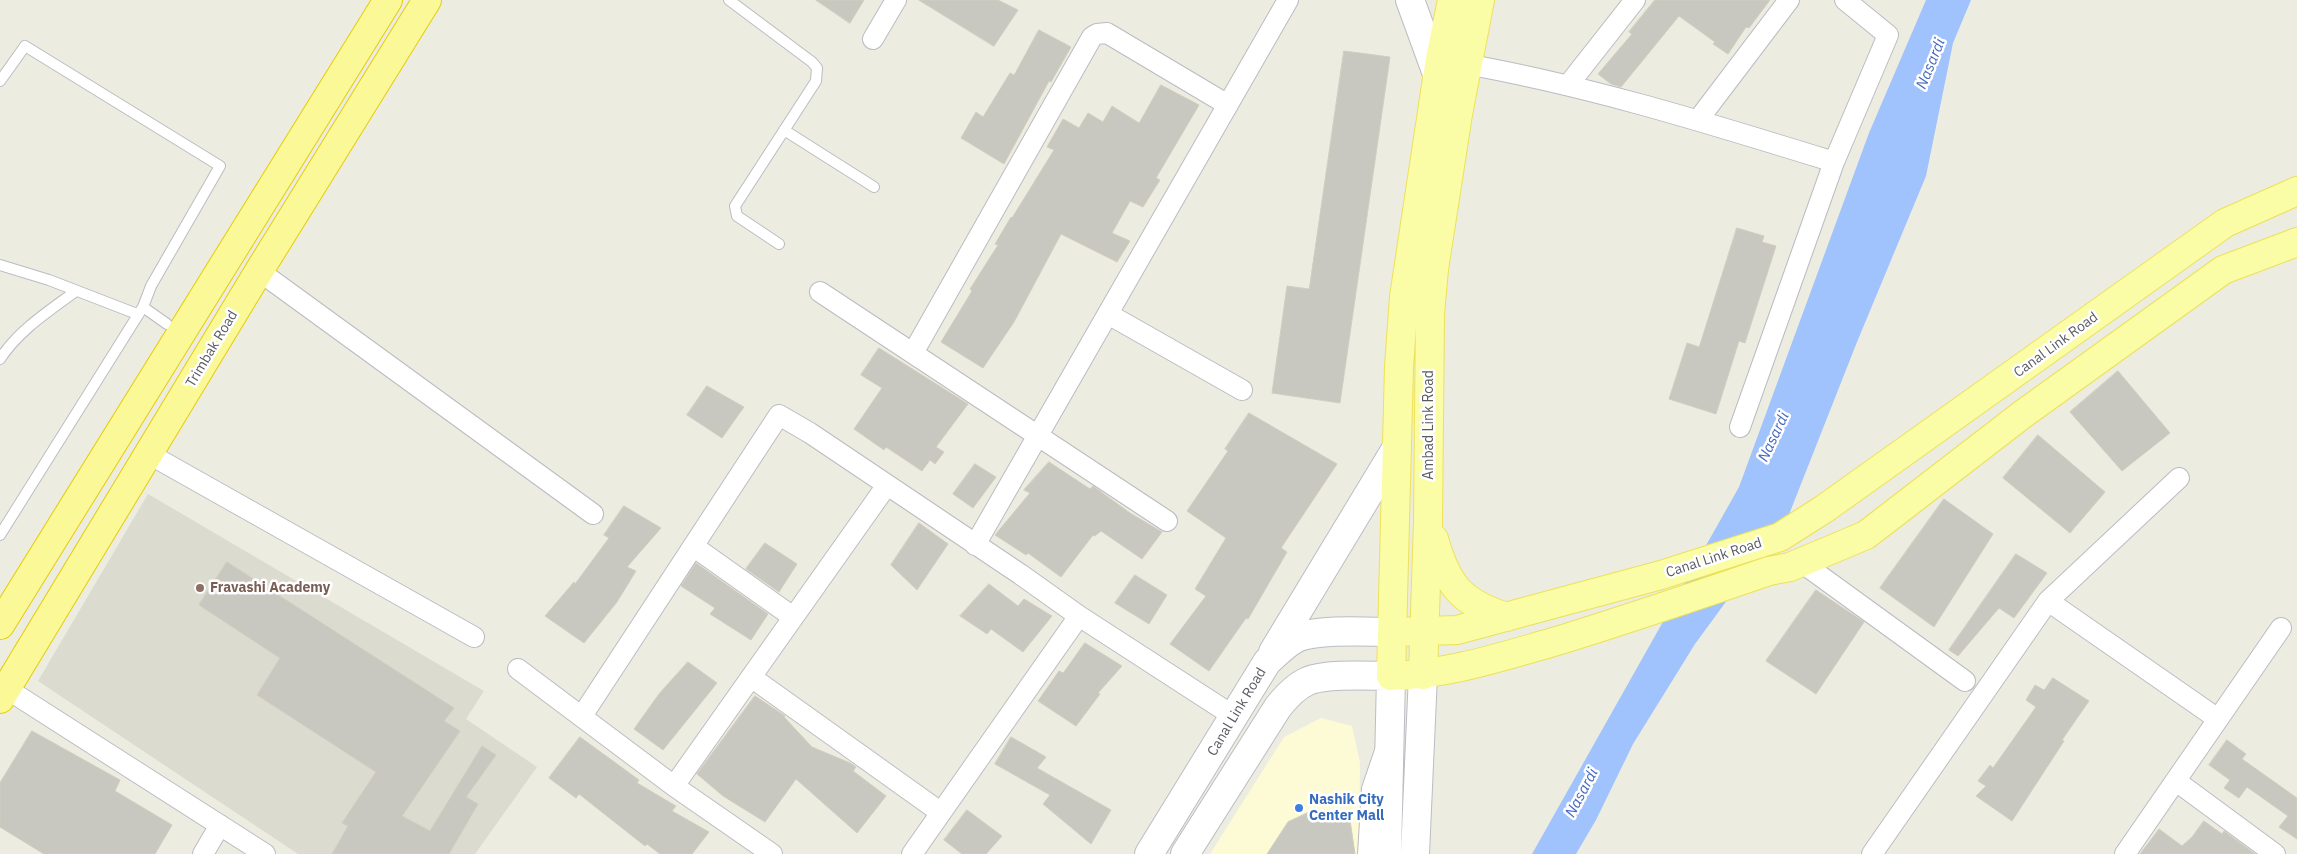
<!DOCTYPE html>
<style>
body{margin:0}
canvas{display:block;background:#ecece0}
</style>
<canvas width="2297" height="854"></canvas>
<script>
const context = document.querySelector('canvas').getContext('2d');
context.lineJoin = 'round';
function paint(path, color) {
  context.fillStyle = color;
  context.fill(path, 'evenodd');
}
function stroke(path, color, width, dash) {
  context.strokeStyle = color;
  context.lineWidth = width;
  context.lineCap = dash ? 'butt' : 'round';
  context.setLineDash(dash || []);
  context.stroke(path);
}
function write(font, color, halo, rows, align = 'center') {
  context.font = font + ' "IBM Plex Sans",sans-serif';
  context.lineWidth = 5;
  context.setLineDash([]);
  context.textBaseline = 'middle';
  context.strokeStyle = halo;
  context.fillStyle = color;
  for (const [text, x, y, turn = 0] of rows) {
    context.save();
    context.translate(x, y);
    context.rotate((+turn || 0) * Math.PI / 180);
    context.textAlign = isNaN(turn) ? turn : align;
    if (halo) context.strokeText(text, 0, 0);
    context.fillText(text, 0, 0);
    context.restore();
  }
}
const commercial = new Path2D(`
 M1321,718l31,8 8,37 -1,91h-149l74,-117z`);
const education = new Path2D(`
 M148,494l336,197 -18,28 71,48 -62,87h-177l-260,-173z`);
const water = new Path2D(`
 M1926,0h45l-18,43 -27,133 -69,166 -69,175 -93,127 -62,100 -37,76 -20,34h-44l207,-367 130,-354z`);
const building = new Path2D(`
 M816,0h48l-14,23z
 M919,0h79l20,10 -24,36z
 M1655,0h115l-21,28 -3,-1 -18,27 -15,-10 2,-2 -36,-26 -58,71 -10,-3 -13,-10 34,-40 -3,-2z
 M1039,30l32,17 -20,35 -2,-1 -45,83 -43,-26 15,-26 7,5 27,-44 4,2z
 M1344,51l46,6 -50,346 -68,-10 15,-107 22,3z
 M1161,85l38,20 -43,73 4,2 -17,27 -13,-6 -18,32 18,8 -13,21 -56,-28 -47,88 -31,46 -42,-26 31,-51 -2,-2 28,-44 -3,-1 16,-27 1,1 42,-68 -7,-3 16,-28 16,9 9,-15 15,9 9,-16 27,17z
 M1737,228l27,8 -2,6 14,4 -31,97 -6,-2 -23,73 -47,-15 18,-56 12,4z
 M879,348l89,56 -32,43 8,5 -9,12 -5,-4 -8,11 -36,-24 -2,3 -30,-21 28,-41 -21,-13z
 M2118,371l52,62 -48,38 -52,-59z
 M707,386l37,21 -22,31 -35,-23z
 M1249,413l88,51 -56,84 6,4 -39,67 -2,-1 -37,53 -39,-27 36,-48 -11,-7 31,-51 -39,-27 41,-60 -3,-2z
 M2038,435l67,57 -35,41 -67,-55z
 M1049,462l41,27 3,-3 37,27 32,19 -20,27 -41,-28 -6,5 -2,-1 -32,42 -33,-24 -2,2 -31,-20 35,-42 -6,-3z
 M975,464l21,13 -23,31 -20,-14z
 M1944,499l49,35 -59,93 -54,-39z
 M624,506l37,22 -34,39 9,4 -19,31 -33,41 -39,-27 29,-34 1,2 34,-46 -5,-3z
 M919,523l29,21 -31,46 -26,-25z
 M765,543l32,21 -18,28 -33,-23z
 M2016,554l31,19 -33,45 -15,-10 -41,48 -9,-6z
 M227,562l227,146 -10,13 16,10 -58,85 28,15 52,-85 14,9 -30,42 12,7 -29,50h-117l16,-28 -6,-3 34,-51 -119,-77 23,-37 -81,-53z
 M696,563l72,51 -17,26 -41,-26 5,-6 -34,-22z
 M1135,575l32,20 -18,29 -34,-21z
 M989,584l29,22 6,-7 28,17 -29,36 -32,-23 -4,5 -27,-18z
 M1816,590l48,32 -48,72 -50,-33z
 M1085,643l37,23 -24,27 2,1 -24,32 -38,-25 21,-30 4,2z
 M688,662l29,21 -54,67 -29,-21 25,-35z
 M2053,678l36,23 -27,39 2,1 -52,80 -36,-25 10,-10 -8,-5 12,-16 3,3 43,-61 -10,-7 9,-15 9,5z
 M755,696l30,20 -1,1 28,30 38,16 6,4 -3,4 33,25 -29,37 -61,-54 -31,43 -42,-26 -26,-22z
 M32,731l88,49 -5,11 57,34 -17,29h-111l-44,-27v-44z
 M580,737l59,43 -2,3 39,23 -4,5 37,21 -17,22h-32l-13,-10 -2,2 -66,-52 -3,4 -27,-20z
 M1011,737l35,20 -9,11 74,42 -20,34 -48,-40 7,-9 -55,-31z
 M2227,740l19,14 -4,5 55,39v41l-18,-12 9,-11 -41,-29 -8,11 -15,-10 6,-8 -21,-15z
 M967,810l35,26 -16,18h-24l-18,-14z
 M1314,810l36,10 5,34h-88l21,-32z
 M2204,821l18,13 2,-3 31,23h-115l19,-25 23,17 10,-9z`);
const service = new Path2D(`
 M729,0l83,62 5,6 -1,13 -81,125 2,10 42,28
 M0,81l25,-35 195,120 -69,120 -8,21 -143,228
 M784,130l90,57
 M0,265l49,15 88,34
 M143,307l24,17
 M0,359c19,-29 49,-48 76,-68`);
const minor = new Path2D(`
 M873,39l23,-39
 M1454,62c129,22 254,61 380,100
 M1569,84l66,-84
 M1698,120l91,-120
 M259,271l334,243
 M820,292l347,229
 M1108,314l134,76
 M913,353l179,-316 5,-3 10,-1 121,72
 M1740,427l94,-265 54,-127 -43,-35
 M149,454l325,183
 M975,545l313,-545
 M693,546l100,71
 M1801,562l164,119
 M2048,601l170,118
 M518,669l156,117 98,68
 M751,677l189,135
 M7,689l258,165
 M582,716l197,-301 31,18 210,141 59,42 156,101
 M2176,781l99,73
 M674,786l213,-301
 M203,854l17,-29
 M912,854l167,-238
 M1368,854l4,-65 13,-38
 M1872,854l176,-253 131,-123
 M2125,854l156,-226`);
const secondary = new Path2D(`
 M1410,0l27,74
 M1273,652l124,-205
 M1149,854l118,-192c9,-8 17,-17 28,-23 19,-11 73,-7 97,-7
 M1185,854l93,-147c8,-10 18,-21 30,-26 18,-8 62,-5 83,-5l-4,178
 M1415,854l8,-179`);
const primary = new Path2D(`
 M1452,0l-12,59 -36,238 -5,70 -8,309c59,-2 109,-19 166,-35 71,-22 142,-46 212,-70l21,-4 76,-32 157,-121 200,-144 74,-28
 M1434,539c13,46 27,64 73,78
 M1392,632l65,-2 204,-55 119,-38 44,-28 401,-286 72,-32
 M1423,675l5,-154 2,-207 4,-45 24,-155 22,-114`);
const trunk = new Path2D(`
 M0,625l388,-625
 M0,699l259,-428 168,-271`);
const markers = [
 [200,588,5,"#8d6e63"],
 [1299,808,5,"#3f7fe0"]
];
const streetNames = [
 ["Canal Link Road",2056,345,-36],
 ["Trimbak Road",212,349,-59],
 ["Ambad Link Road",1429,425,-90],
 ["Canal Link Road",1714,558,-18],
 ["Canal Link Road",1237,712,-59]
];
const educationNames = [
 ["Fravashi Academy",210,588]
];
const shopNames = [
 ["Nashik City",1309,800],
 ["Center Mall",1309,816]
];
const waterNames = [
 ["Nasardi",1931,64,-68],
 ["Nasardi",1774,437,-65],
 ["Nasardi",1582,793,-62]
];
paint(commercial, '#fdfbd5');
paint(education, '#dcdbcf');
paint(water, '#a0c2fd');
paint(building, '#c9c8c0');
stroke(building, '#d0cebf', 1);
stroke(service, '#bbbcc2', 12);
stroke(minor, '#bbbcc2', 22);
stroke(secondary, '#bbbdc4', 30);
stroke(primary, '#eee158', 30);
stroke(trunk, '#e7cd05', 30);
stroke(service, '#fff', 10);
stroke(minor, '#fff', 20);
stroke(secondary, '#fff', 28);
stroke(primary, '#fafda5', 28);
stroke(trunk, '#faf897', 28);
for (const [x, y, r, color] of markers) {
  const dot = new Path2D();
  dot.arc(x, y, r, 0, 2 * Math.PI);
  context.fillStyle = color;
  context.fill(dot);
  stroke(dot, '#fff', 2);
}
write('14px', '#595b61', '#fff', streetNames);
write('bold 14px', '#785e54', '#fff', educationNames, 'left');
write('bold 14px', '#366cbe', '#fff', shopNames, 'left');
write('italic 15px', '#4368bf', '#fff', waterNames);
</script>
